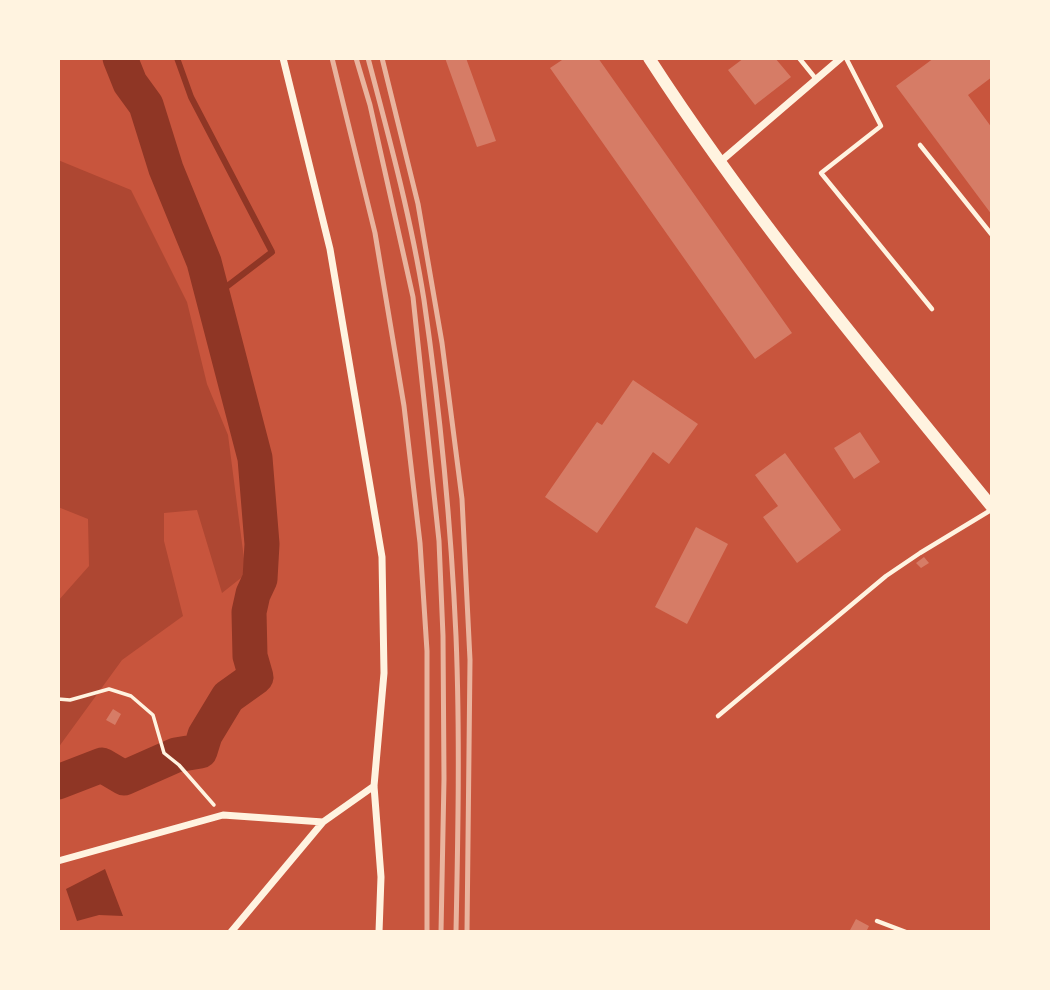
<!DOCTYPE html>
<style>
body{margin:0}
#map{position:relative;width:1050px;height:990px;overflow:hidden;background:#c8553d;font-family:"Golos Text",sans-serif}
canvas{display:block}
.frame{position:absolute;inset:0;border:60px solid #fff3e0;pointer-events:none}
</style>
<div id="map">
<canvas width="1050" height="990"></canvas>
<div class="frame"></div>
</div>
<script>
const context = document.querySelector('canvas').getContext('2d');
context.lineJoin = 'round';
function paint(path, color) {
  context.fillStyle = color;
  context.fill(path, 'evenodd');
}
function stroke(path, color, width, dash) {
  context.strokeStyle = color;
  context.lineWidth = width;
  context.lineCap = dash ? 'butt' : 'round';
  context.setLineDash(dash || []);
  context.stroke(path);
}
const green = new Path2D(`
 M58,160l73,30 56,112 20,82 21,51 18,139 -24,19 -25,-83 -33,3v28l19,75 -61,44 -64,88v-147l31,-35 -1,-47 -30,-12z`);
const water = new Path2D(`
 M105,869l18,47 -24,-1 -22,6 -11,-32z`);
const stream = new Path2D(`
 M177,58l14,39 81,155 -59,45`);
const river = new Path2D(`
 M58,782l44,-17 22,13 52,-23 24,-4 5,-16 23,-38 28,-20 -6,-21 -1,-44 4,-18 7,-15 2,-35 -7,-86 -51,-196 -38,-93 -20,-64 -16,-22 -10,-25`);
const building = new Path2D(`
 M445,58h21l30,83 -19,6z
 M565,58h33l194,275 -37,26 -205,-291z
 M744,58h31l16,19 -36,28 -27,-35z
 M934,58h58v19l-24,18 24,33v87l-96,-129z
 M633,380l65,44 -29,40 -16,-12 -56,81 -52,-36 52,-75 5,3z
 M860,432l20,30 -26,17 -20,-31z
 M785,453l56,77 -44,33 -34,-46 15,-11 -23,-31z
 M696,527l32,17 -41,80 -32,-17z
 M924,557l5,6 -8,5 -5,-5z
 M113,709l8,5 -6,11 -9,-5z
 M856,919l13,7 -3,6h-17z`);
const path = new Path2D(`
 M58,699l12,1 39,-11 22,7 22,19 11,38 15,12 35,40`);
const service = new Path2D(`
 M799,58l17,21
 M846,58l35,68 -60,47 111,136
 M920,145l72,90
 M718,716l168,-140 34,-23 71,-43
 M877,921l29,11`);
const minor = new Path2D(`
 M283,58l47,191 52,308 2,116 -10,113 7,91 -2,55
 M721,161l120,-103
 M58,861l165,-46 100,7 51,-36
 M231,932l92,-110`);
const secondary = new Path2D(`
 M649,58c102,158 224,303 343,449`);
const rail = new Path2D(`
 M332,58l43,175 29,173 16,137 7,108v281
 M356,58l14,47 43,192 26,244 4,95 1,143 -3,153
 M368,58c21,79 43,160 56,242 16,111 27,224 32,336 4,99 2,198 0,296
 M382,58l36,146 24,139 20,156 8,161 -3,272`);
paint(green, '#ae4732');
paint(water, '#8f3625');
stroke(stream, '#8f3625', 6);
stroke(river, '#8f3625', 35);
paint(building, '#d67c66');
stroke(path, '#fff3e0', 3.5);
stroke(service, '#fff3e0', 4.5);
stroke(minor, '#fff3e0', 7);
stroke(secondary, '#fff3e0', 12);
stroke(rail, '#e9b49f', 5);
</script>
